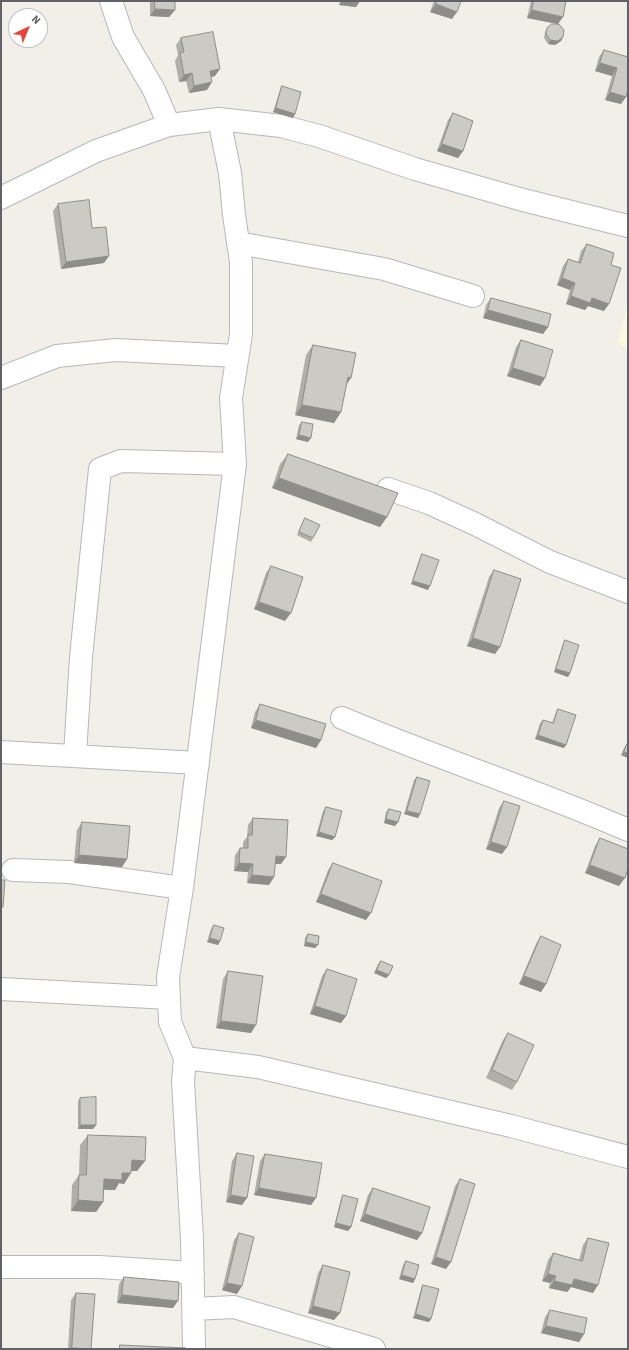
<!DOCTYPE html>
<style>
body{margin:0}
#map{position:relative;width:629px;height:1350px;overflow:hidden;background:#f1efe8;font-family:"Source Sans 3",sans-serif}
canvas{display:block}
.frame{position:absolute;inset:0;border:2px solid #5f6368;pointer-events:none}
.north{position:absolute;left:8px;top:8px;width:40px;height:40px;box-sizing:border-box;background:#fff;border:1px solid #bfc1c3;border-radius:50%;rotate:44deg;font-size:11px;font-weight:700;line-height:16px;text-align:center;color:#5f6368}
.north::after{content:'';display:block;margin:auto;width:14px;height:18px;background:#ea4335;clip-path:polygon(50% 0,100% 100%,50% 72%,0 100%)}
</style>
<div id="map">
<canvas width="629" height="1350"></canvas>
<div class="frame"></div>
<div class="north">N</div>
</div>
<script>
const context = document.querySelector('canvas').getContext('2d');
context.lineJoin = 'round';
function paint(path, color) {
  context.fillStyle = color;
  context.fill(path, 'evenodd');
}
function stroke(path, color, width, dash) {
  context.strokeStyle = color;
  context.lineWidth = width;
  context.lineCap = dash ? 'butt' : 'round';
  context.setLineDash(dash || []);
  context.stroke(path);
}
const commercial = new Path2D(`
 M628,305v43l-11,-5z`);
const minor = new Path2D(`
 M111,1l12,36 31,53 15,35
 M1,198l95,-47 73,-26 50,-6 62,7 38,10 96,33 108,31 105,26
 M238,243l146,26 89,27
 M1,378l56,-22 59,-6 121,6
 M388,489l41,14 46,21 75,38 78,30
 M342,718c94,40 192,71 286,112
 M1,752l197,11
 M75,755l6,-98 19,-188 21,-8 114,3
 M13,870l56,2 113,16
 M1,989l168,9
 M185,1058l73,9 253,59 117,31
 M1,1267h98l94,6
 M194,1309l40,-2 140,42
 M194,1349l-2,-110 -9,-158 2,-23 -15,-36 -2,-45 14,-89 53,-424 -4,-66 10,-64v-72l-7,-47 -4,-42 -11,-54`);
const wall = new Path2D(`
 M150,1h25v9l-6,7 -19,-1z
 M340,1h20l-4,6 -17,-2z
 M434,1h27l-9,18 -22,-7z
 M531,1h35l-8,23 -31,-6z
 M547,28l16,9 -2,4 -6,4 -7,-1 -4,-6 1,-6z
 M181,38l34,38 -4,1 -4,13 -18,3 -3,-12 -7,1 -4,-21 3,-6 -2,-10z
 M604,50l24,7 -7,47 -16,-4 7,-24 -17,-5 4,-14z
 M282,86l13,28 -2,4 -20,-6 7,-22z
 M453,113l10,38 -5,7 -21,-7 11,-31z
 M58,204l34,24 12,35 -43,6 -8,-58z
 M587,244l24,21 -7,46 -16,-5 -3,4 -19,-6 4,-14 -13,-5 6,-19 5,-7 10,3 3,-11z
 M491,298l57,29 -5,7 -60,-16 3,-13z
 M521,340l19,46 -33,-10 9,-29z
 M313,345l33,40 -5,27 -7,11 -39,-8 11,-60z
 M302,422l6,20 -12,-3 3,-14z
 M288,454l99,63 -7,10 -108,-39 8,-24z
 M305,518l8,20 -2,4 -14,-7 6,-13z
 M422,554l6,36 -17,-6 9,-26z
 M271,566l14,55 -31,-12 12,-36z
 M494,570l1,84 -28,-8 22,-69z
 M565,640l5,33 -2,4 -14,-5 9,-28z
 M260,704l61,36 -5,8 -65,-20 4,-16z
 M558,709l6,39 -29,-9 5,-16 3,-3 9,3 4,-11z
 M627,744h1v14l-7,-3 3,-7z
 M417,777l3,37 -2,4 -14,-4 10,-34z
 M504,801l-2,53 -16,-5 13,-41z
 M326,807l9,30 -3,3 -16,-4 7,-25z
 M389,809l9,13 -3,4 -11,-3 2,-11z
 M253,818l28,46h-6l-1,13 -5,8 -22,-2 1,-11 -14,-1 1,-16 5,-7h3v-6l4,-5 1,-12z
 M82,822l45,37 -5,8 -48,-4 3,-33z
 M600,838l19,48 -34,-13 10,-27z
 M333,863l33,57 -50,-18 12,-32z
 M214,925l6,16 -2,4 -11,-3 4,-13z
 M308,934l7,14 -11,-2 1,-8z
 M541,936l5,48 -5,8 -22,-8 17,-40z
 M381,961l8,14 -3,3 -12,-5 4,-9z
 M327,969l19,47 -5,7 -31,-9 12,-38z
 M228,971l23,62 -35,-5 7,-49z
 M508,1033l9,49 -5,8 -26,-12 17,-38z
 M80,1098l16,27 -3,4h-15v-28z
 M88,1135l57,26 -8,10h-6l-7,13 -5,-1 -4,7h-11l-1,12 -7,10 -25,-1 1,-26 7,-10 1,-30z
 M237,1153l5,52 -16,-3 6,-41z
 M265,1154l51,44 -5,7 -57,-10 6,-34z
 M460,1179l-14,90 -15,-5 24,-78z
 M373,1188l49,45 -5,7 -57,-19 8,-26z
 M343,1195l8,32 -3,4 -14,-4 7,-28z
 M239,1233l-2,61 -15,-4 12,-50z
 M588,1238l5,55 -22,-6 -4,5 -18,-4 1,-5 -8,-2 6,-21 5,-7 26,7 4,-15z
 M406,1261l9,18 -2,4 -14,-4 4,-14z
 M323,1265l17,48 -6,7 -26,-7 10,-40z
 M124,1277l49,31 -56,-5 2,-19z
 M423,1285l6,37 -16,-4 8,-29z
 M76,1293l15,56h-23l3,-49z
 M550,1310l34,24 -5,8 -38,-9 4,-16z`);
const shadedWall = new Path2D(`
 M342,1h18l-4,6 -17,-2z
 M436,4l21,8 -5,7 -22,-7z
 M155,9l20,1 -6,7 -19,-1z
 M532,10l31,7 -5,7 -31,-6z
 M563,37l-2,4 -6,4 -7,-1 2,-4z
 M600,63l17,5 -5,8 -17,-5z
 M220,69l-5,7 -10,2 5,-7z
 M192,73l-6,8 -7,1 5,-7z
 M212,82l-5,8 -18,3 5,-7z
 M610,92l16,5 -5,7 -16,-4z
 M276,108l19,6 -2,4 -20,-6z
 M442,144l21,7 -5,7 -21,-7z
 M109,256l-5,7 -43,6 5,-7z
 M562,278l13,5 -5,7 -13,-5z
 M571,296l21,2 17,6 -5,7 -16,-5 -3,4 -19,-6z
 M488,310l60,17 -5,7 -60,-16z
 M513,368l32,10 -5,8 -33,-10z
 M348,377l3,1 -7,10z
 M302,405l39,7 -7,11 -39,-8z
 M299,435l12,3 -3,4 -12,-3z
 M279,478l108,39 -7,10 -108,-39z
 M413,581l17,5 -2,4 -17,-6z
 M259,602l32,11 -6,8 -31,-12z
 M473,638l27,9 -5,7 -28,-8z
 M556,669l14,4 -2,4 -14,-5z
 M256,720l65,20 -5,8 -65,-20z
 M538,735l28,10 -2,3 -29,-9z
 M624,752l4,1v5l-7,-3z
 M407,811l13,3 -2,4 -14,-4z
 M386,819l12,3 -3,4 -11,-3z
 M319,832l16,5 -3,3 -16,-4z
 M491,842l16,5 -5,7 -16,-5z
 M79,855l48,4 -5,8 -48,-4z
 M276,856l10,1 -5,7h-10z
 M239,863l14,1 -5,8 -14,-1z
 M590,865l35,13 -6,8 -34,-13z
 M252,875l22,2 -5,8 -22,-2z
 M321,894l50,19 -5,7 -50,-18z
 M210,938l10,3 -2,4 -11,-3z
 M306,942l12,3 -3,3 -11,-2z
 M377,970l12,5 -3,3 -12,-5z
 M524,976l22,8 -5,8 -22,-8z
 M315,1006l31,10 -5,7 -31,-9z
 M221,1021l35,4 -5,8 -35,-5z
 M80,1125h16l-3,4h-15z
 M132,1160l13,1 -8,10h-13z
 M122,1173h9l-7,11 -5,-1 -4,7 -18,-1 7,-10z
 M259,1188l57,10 -5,7 -57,-10z
 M231,1195l16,3 -5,7 -16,-3z
 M78,1200l25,2 -7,10 -25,-1z
 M365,1214l57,19 -5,7 -57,-19z
 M336,1223l15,4 -3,4 -14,-4z
 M436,1257l15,5 -5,7 -15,-5z
 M548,1274l8,2 -6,7 -8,-2z
 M402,1275l13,4 -2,4 -14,-4z
 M574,1279l24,6 -5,8 -22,-6 -4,5 -18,-4 5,-7z
 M227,1283l15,3 -5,8 -15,-4z
 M122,1295l56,6 -5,7 -56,-5z
 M313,1306l27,7 -6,7 -26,-7z
 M416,1314l15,5 -2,3 -16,-4z
 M546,1326l38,8 -5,8 -38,-9z`);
const building = new Path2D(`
 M155,1h20v9l-20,-1z
 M437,1h24l-4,11 -21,-8z
 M534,1h32l-3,16 -31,-7z
 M552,24h7l5,6 -1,7 -5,4 -8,-1 -4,-6 1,-6z
 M213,32l7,37 -10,2 2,11 -18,4 -2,-13 -8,2 -4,-22 4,-1 -3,-14z
 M604,50l24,7v32l-2,8 -16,-5 7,-24 -17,-5z
 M282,86l19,6 -6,22 -19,-6z
 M453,113l20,8 -10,30 -21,-7z
 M89,200l3,28 14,-1 3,29 -43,6 -8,-58z
 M587,244l27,9 -3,12 10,3 -12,36 -17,-6 -2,5 -19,-7 4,-13 -13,-5 6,-19 12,4z
 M491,298l60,16 -3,13 -60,-17z
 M521,340l32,10 -8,28 -32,-10z
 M313,345l43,8 -5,25 -3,-1 -7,35 -39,-7z
 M302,422l11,2 -2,14 -12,-3z
 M288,454l110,39 -11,24 -108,-39z
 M305,518l15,7 -7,13 -14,-6z
 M422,554l17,6 -9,26 -17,-5z
 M271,566l32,11 -12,36 -32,-11z
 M494,570l27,9 -21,68 -27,-9z
 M565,640l14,5 -9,28 -14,-4z
 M260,704l66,20 -5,16 -65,-20z
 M558,709l18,6 -10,30 -28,-10 5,-15 10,3z
 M627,744h1v9l-4,-1z
 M417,777l13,4 -10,33 -13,-3z
 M504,801l16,5 -13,41 -16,-5z
 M326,807l16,4 -7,26 -16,-5z
 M389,809l12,3 -3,10 -12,-3z
 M253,818l35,2 -2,37 -10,-1 -2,21 -22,-2 1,-11 -14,-1 1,-15h8v-13h4z
 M82,822l48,4 -3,33 -48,-4z
 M600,838l28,11v20l-3,9 -35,-13z
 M333,863l49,18 -11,32 -50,-19z
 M1,880h4l-2,27h-2z
 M214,925l10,3 -4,13 -10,-3z
 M308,934l11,2 -1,9 -12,-3z
 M541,936l20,9 -15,39 -22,-8z
 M381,961l12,5 -4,9 -12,-5z
 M327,969l30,10 -11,37 -31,-10z
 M228,971l35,5 -7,49 -35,-4z
 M508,1033l26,12 -17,37 -25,-12z
 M96,1097v28h-16v-27z
 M88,1135l58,2 -1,24 -13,-1 -1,13h-9v7l-18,-1 -1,23 -25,-2 1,-25h7z
 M237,1153l17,3 -7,42 -16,-3z
 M265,1154l57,9 -6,35 -57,-10z
 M460,1179l15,5 -24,78 -15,-5z
 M373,1188l57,19 -8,26 -57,-19z
 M343,1195l15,4 -7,28 -15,-4z
 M239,1233l15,4 -12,49 -15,-3z
 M588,1238l21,5 -11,42 -24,-6 -2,6 -18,-4 2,-5 -8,-2 5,-21 29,8z
 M406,1261l13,4 -4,14 -13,-4z
 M323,1265l27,7 -10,41 -27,-7z
 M124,1277l55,5 -1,19 -56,-6z
 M423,1285l16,4 -8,30 -15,-5z
 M76,1293l19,1 -4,55 -19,-1z
 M550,1310l37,8 -3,16 -38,-8z
 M120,1345l66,3v1h-66z`);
paint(commercial, '#fef7e0');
stroke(minor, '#b5b8bc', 24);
stroke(minor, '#fff', 22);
paint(wall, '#afaea9');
paint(shadedWall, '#8f8d8a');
paint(building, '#cccac5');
stroke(building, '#8f8d8a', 1);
</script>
